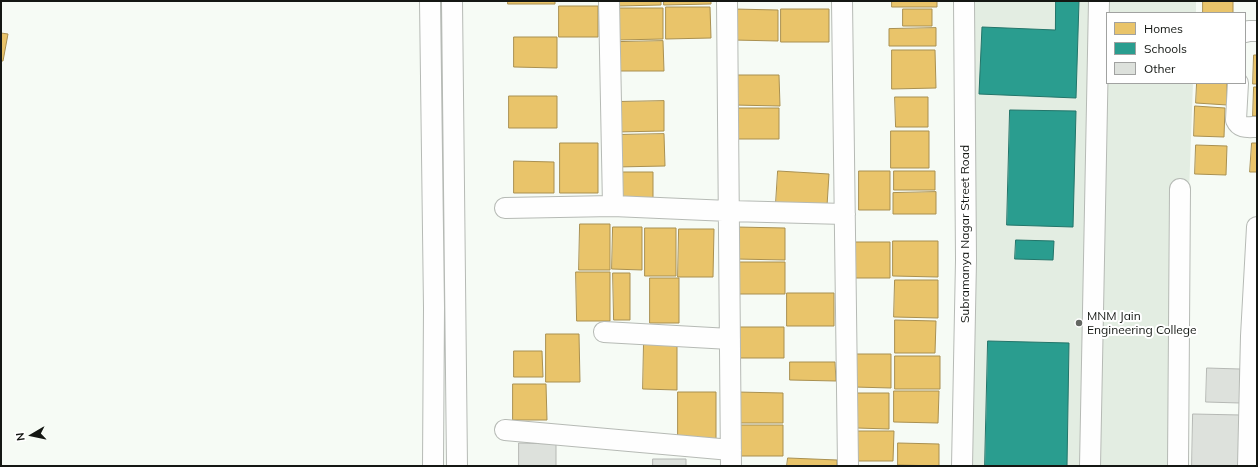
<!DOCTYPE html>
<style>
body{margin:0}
#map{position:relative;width:1258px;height:467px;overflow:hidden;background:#f6fbf5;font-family:Mulish,sans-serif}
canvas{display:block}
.frame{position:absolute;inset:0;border:2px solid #141713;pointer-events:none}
.legend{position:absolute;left:1106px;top:12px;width:140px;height:72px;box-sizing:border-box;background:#fff;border:1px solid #a1a2a1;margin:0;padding:5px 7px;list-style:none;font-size:12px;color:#141713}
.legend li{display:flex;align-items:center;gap:8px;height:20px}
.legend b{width:20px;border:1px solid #a1a2a1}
.north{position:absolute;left:12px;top:415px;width:40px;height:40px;-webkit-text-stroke:3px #fff;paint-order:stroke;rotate:261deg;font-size:11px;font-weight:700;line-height:16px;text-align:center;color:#141713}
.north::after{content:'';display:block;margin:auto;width:14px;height:18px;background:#141713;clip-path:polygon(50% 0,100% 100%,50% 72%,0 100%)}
</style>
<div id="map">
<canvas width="1258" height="467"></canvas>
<div class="frame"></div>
<ul class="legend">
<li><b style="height:11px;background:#e9c46a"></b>Homes</li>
<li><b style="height:11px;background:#2a9d8f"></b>Schools</li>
<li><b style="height:11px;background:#dde1dc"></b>Other</li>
</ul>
<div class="north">N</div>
</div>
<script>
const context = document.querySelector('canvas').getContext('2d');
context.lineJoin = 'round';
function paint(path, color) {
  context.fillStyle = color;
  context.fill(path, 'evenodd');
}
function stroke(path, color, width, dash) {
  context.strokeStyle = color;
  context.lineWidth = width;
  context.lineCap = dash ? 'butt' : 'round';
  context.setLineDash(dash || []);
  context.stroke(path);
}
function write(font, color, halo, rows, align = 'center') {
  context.font = font + ' Mulish,sans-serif';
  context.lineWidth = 4;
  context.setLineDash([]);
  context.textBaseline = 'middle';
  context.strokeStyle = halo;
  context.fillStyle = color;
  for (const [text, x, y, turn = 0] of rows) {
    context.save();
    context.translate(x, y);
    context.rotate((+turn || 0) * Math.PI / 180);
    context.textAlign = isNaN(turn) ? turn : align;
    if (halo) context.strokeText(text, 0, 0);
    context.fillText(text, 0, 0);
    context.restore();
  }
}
const built = new Path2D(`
 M973,1h223v12h-89v70h86l-14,383h-206z`);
const homes = new Path2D(`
 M508,1h47v3h-47z
 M619,1h42v4l-42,1z
 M664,1h47v3l-47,1z
 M892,1h45v6h-45z
 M1203,1h30v12h-30z
 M559,6h39v31h-39z
 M666,7h44l1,31 -45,1z
 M618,8h45v31l-44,1z
 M733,9l45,1v31l-45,-1z
 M781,9h48v33h-48z
 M903,9h29v17h-29z
 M936,28v18h-47v-17z
 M1,33l7,1 -5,27h-2z
 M514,37h43v31l-43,-1z
 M663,41l1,30h-44l-1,-29z
 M892,50h43l1,38 -44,1z
 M1254,55h3v29h-4z
 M733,75h46l1,31 -47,-1z
 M1197,83h30v22l-31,-2z
 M1254,87h3v29h-4z
 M509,96h48v32h-48z
 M895,97h33v30h-32z
 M664,101v30l-48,1 -1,-30z
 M1195,106l30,2 -1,29 -30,-1z
 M733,108h46v31h-46z
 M891,131h38v37h-38z
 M664,134l1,32 -49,1 -1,-32z
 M560,143h38v50h-38z
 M1252,143h5v29h-7z
 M1196,145l31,1 -1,29 -31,-1z
 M514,161l40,1v31h-40z
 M778,171l51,3 -2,32 -51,-3z
 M859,171h31v39h-31z
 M894,171h41v19h-41z
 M618,172h35v28l-34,1z
 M936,192v22h-43v-21z
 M580,224h30v46h-31z
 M613,227h29v43l-30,-1z
 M736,227l49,1v32l-49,-1z
 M645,228h31v48h-31z
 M679,229h35l-1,48h-35z
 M893,241h45v36l-45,-1z
 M852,242h38v36h-38z
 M736,262h49v32h-49z
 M576,272h34v49h-33z
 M613,273h17v47h-16z
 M650,278h29v45h-29z
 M895,280h43v38l-44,-1z
 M787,293h47v33h-47z
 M895,320l41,1 -1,32h-40z
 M735,327h49v31h-49z
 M546,334h33l1,48h-34z
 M644,340l33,1v49l-34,-1z
 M514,351h28l1,26h-29z
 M854,354h37v34l-37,-1z
 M895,356h45v33h-45z
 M790,362h45l1,19 -46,-1z
 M513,384h33l1,36h-34z
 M894,391h45l-1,32 -44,-1z
 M678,392h38v48l-38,-1z
 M737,392l46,1v30h-46z
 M857,393h32v36l-32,-1z
 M737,425h46v31h-46z
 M854,431h40l-1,30h-39z
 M898,443l41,1v22l-41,-1z
 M788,458l49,2v6h-50z`);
const schools = new Path2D(`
 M1056,1h23l-3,97 -97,-4 3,-67 73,3z
 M1010,110l66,1 -3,116 -66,-2z
 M1016,240l38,1 -1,19 -38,-1z
 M988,341l81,2 -2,123h-82z`);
const building = new Path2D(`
 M1207,368l33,1v34l-34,-1z
 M1193,414l48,1 -1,51h-48z
 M519,443l37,1v22h-37z
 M653,459h33v7h-33z`);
const minor = new Path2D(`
 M430,1l4,307 -1,158
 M452,1l5,465
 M609,1l4,205
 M727,1l4,465
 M842,1l6,465
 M1245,32l4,-1h8
 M1238,83l-2,37c4,9 12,7 21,7
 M505,208l108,-2 116,5 116,3
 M604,332l126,7
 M505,430l226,20
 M962,466l4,-206 -2,-259
 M1090,466l9,-465
 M1178,466l2,-277
 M1248,466l3,-130 6,-109`);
const markers = [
 [1079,323,4,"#636762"]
];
const streetNames = [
 ["Subramanya Nagar Street Road",965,234,-90]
];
const poiNames = [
 ["MNM Jain",1087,316],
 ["Engineering College",1087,330]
];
paint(built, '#e3ede2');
paint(homes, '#e9c46a');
stroke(homes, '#a99050', 1);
paint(schools, '#2a9d8f');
stroke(schools, '#23756a', 1);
paint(building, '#dde1dc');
stroke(building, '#b5b8b4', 1);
stroke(minor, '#b6bab5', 22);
stroke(minor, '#fefefe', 20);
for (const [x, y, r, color] of markers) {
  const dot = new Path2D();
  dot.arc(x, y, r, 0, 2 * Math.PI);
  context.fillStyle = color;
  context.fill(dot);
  stroke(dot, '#fff', 1.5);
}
write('12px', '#141713', '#fff', streetNames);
write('12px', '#141713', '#fff', poiNames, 'left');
</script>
